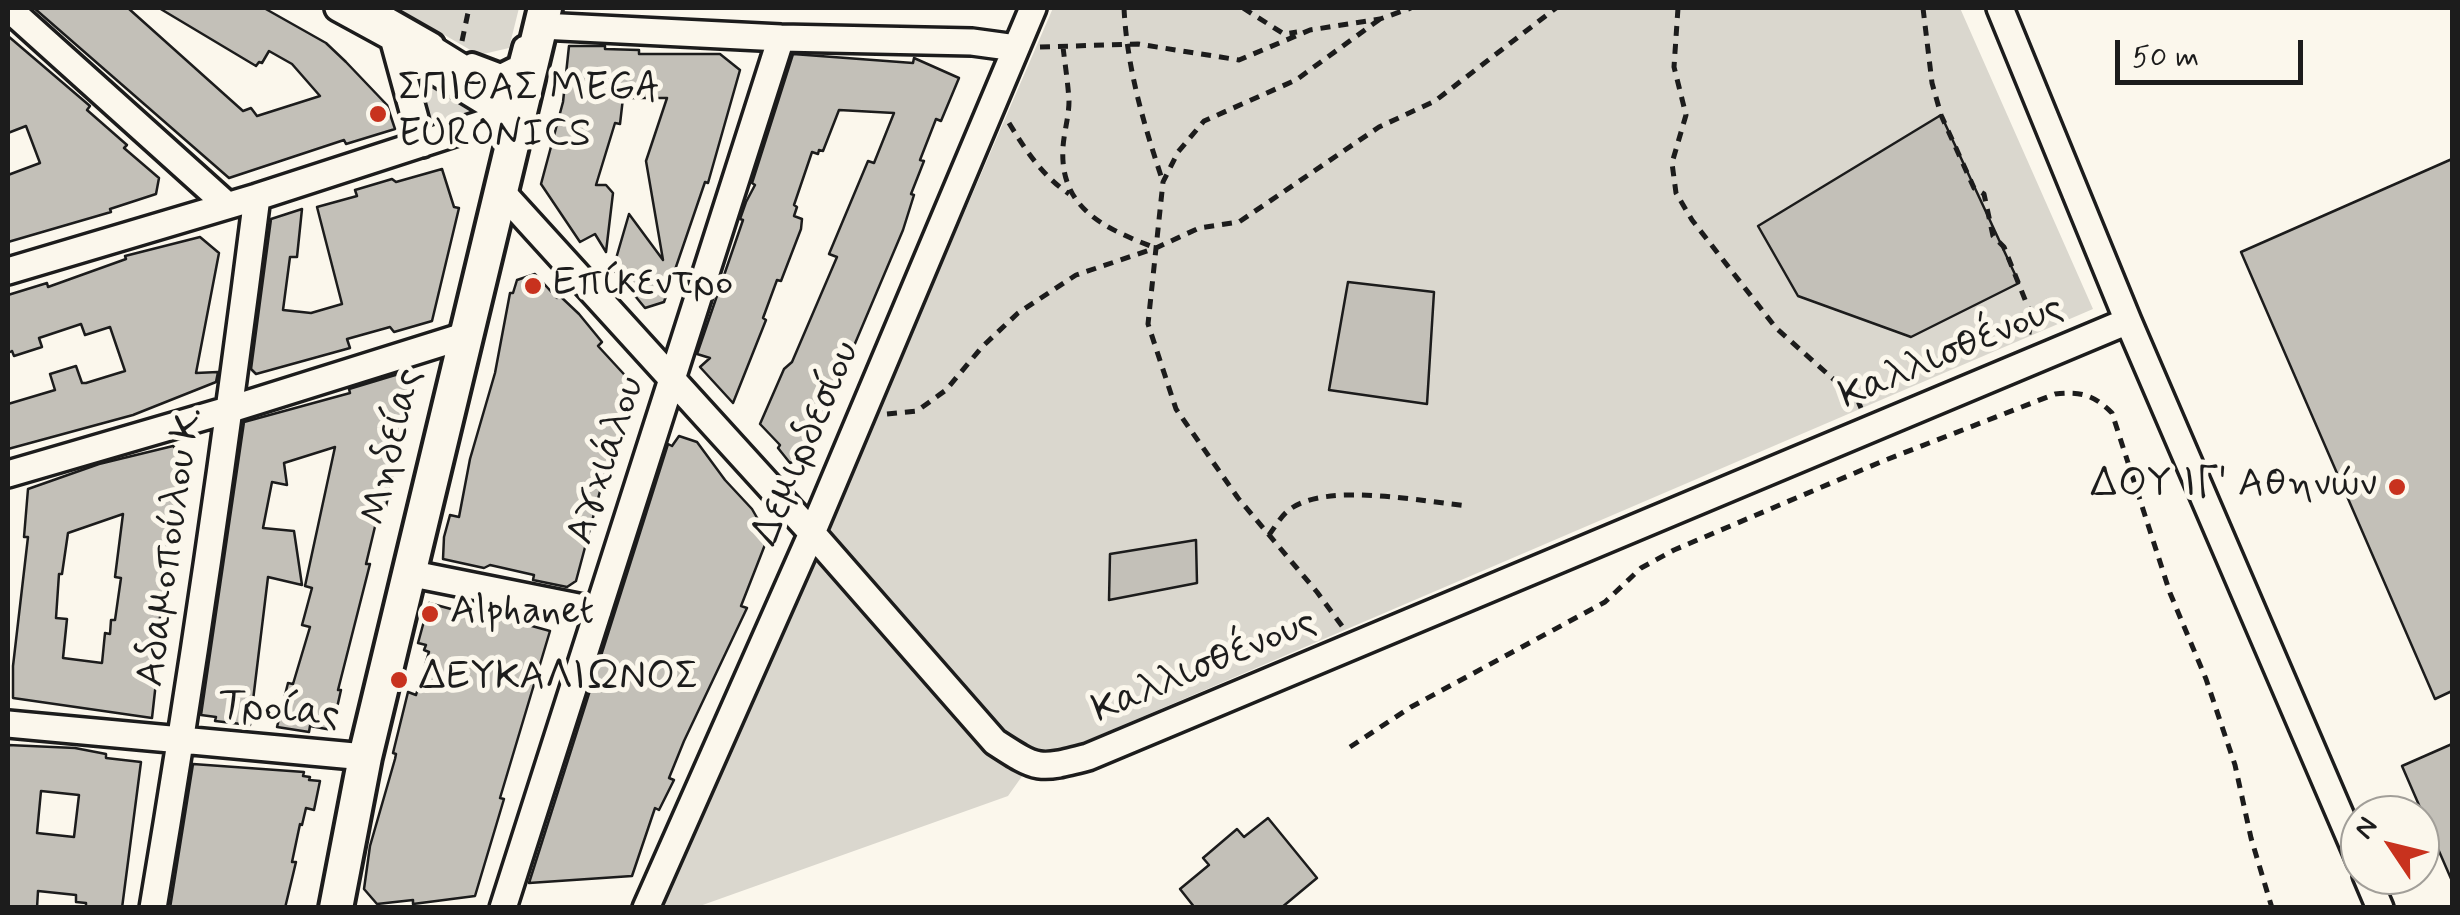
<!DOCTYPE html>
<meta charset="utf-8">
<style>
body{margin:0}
#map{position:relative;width:2460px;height:915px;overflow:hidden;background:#fbf7ec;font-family:Mynerve,sans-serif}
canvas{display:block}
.frame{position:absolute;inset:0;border:10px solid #1c1c1c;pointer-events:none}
.north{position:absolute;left:2340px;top:795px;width:100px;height:100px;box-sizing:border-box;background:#fbf7ec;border:2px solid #a29f99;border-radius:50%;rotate:305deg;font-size:28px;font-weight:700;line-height:40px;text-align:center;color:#1c1c1c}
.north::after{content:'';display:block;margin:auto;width:35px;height:45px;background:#c8321e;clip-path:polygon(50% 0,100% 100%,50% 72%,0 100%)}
.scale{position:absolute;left:2115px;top:40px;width:188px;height:45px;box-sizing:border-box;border:5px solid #1c1c1c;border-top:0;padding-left:12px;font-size:30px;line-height:35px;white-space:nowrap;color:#1c1c1c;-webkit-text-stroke:8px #fbf7ec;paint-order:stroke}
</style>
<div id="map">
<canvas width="2460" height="915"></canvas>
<div class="frame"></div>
<div class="north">N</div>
<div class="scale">50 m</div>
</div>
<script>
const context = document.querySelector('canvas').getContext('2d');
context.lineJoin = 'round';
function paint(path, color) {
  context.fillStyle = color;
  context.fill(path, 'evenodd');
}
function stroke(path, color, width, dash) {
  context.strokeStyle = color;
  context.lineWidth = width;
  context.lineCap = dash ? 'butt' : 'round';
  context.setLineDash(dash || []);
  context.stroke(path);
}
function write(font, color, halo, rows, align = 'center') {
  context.font = font + ' Mynerve,sans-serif';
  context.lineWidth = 10;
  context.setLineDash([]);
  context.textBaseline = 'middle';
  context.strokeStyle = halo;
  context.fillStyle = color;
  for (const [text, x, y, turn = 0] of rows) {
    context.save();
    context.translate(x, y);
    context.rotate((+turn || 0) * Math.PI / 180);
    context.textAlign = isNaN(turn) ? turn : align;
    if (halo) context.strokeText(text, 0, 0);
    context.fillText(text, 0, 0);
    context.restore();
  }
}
const green = new Path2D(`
 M398,8h121l-10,40 -30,7z
 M1053,8h907l133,301 -1063,456 -22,31 -311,111 -34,1z
 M410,72l77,39 -56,18z`);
const building = new Path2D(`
 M34,8h94l115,103 8,-3 6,8 63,-20 -28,-32 -23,-13 -7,12 -3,-1 -3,4 -97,-58h105l62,35 20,19 41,43 8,24 -49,15 -2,-4 -115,38z
 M8,36l82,70 -3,4 40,35 -3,3 35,30 -3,16 -46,15 1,3 -103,30v-67l32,-12 -14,-37 -18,7z
 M569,46h36v3l34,1v4h81l20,16 -32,113 -3,-1 -41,120 -19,6 -32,-39 16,-55 34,46 -17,-99 21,-63h-44l-3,26 -5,-1 -19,62h10l7,8 -7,59 -11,-18 -15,8 -39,-58 22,-82z
 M793,54l120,9 1,-5 45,20 -18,43 -5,-2 -16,41 4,1 -13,33 3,1 -11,35 -88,208 -5,-2 -9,22 -11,5 -12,-15 2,-3 -20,-21 24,-55 8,-7 45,-105 -8,-3 39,-93 6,2 20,-50 -55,-3 -16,41 -4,-1 -1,4 -6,-2 -18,53 3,2 -3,9 8,3 -1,10 -20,52 -4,-1 -14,38 3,2 -33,83 -33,-36 10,-9 -13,-4 46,-134 -3,-1 6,-17 9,-17 -3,-2z
 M1941,115l78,168 -108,54 -113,-41 -40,-70z
 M2452,159v532l-17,8 -194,-447z
 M442,169l12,38 5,1 -27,113 -38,11 -4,-5 -43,12 3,9 -94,26 -5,-5 20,-150 31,-10 -5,48h-7l-7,53 28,3 31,-9 -25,-97 40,-11 -2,-6 37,-11 4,3z
 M200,237l19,16 -23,120 22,-1 -2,10 -83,33 -125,34v-45l47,-14 -5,-16 26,-8 6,17h4l39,-12 -15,-44 -25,8 -4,-11 -42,14 3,9 -28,9 -2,-5 -4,2v-58l39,-12 1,4 78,-28 -1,-3z
 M535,274l22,24 3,-2 19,18 23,28 -4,4 35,38 -16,56 -3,-1 -38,142 -9,6 -34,-7 1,-5 -44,-10 -6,3 -41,-9 1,-22 6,-22 9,2 11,-58 25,-86 15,-80h3l4,-13z
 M1348,282l86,10 -7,112 -98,-14z
 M402,373l14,12 -26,84 4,1 -9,41 -6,-1 -13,54h4l-32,126h3l-9,40 -22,-4 -1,6 -32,-5 11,-44 5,1 17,-57 -8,-2 10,-37 -7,-2 30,-139 -51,16 3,22 -15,-3 -9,46 31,3 8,54 -34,-8 -18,148 -35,-4 1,-4 -15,-2 43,-293 106,-29 -1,-4z
 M679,436l18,6 28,38 27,29 16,28 -27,69 6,2 -63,133 -15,37 5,2 -15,30 -4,-2 -23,68 -103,7 139,-439 4,2z
 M173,446l13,12 -23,135 -9,71h4l-6,54 -139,-20v-32l15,-129h-4l4,-48 71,-25zM123,514l-8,63 6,1 -6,42h-4l-1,14 -5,-1 -3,30 -39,-5 4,-39 -11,-1 3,-44h3l6,-41z
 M1196,540l1,43 -88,17 1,-46z
 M429,603l33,9 1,-5 87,24 -50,167 4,1 -29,97 -62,8v-4l-36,4 -13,-15 6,-43 25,-87 1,-5 -3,-1 15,-61 8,3 13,-43 -5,-2 2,-5 -8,-2z
 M2452,744v137l-50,-115z
 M8,745l67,3 31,6v4l35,4 -19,146h-36v-5l-10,-1v-7l-38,-4 -1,17h-29zM41,791l38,4 -5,42 -37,-4z
 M193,764l111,8 -1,4 7,1 -1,3 11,1 -6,29 -8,-2 -4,17 -2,-1 -8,38h4l-11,46h-115z
 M1268,818l49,60 -36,30h-86l-15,-19 29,-24 -6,-7 34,-29 7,8z`);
const path = new Path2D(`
 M1124,8c3,61 20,117 39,174
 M1243,8l41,26 13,-2
 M1678,8l-4,59 12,48 -14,48 4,30 16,27 84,108 82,73 3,7
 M1923,8l9,75 9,32 33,73 10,6 9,42 11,11 28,70 -4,22
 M462,41l7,-33
 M1040,47l98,-3 101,16 71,-30 70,-11 31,-11
 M1063,47c2,17 5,36 6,54 0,15 -5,31 -6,46 -4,61 41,81 90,100
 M1009,123c17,28 33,52 60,71
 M887,414l30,-3 29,-21 36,-43 36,-34 58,-38 80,-27 43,-20 40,-6 140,-95 56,-26 121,-93
 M1269,535c6,-8 12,-19 20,-25 37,-29 135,-8 180,-4
 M1342,626l-25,-34 -79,-94 -62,-89 -28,-85 15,-142 15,-30 26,-31 92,-41 84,-61
 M1350,747l61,-40 194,-105 36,-34 33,-18 209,-89 172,-67c26,-3 39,1 57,19l58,180 36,86 29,86 16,73 21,70`);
const pedestrian = new Path2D(`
 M370,8l63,36
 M472,64l29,11 18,-9 5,-19`);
const minor = new Path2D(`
 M8,8l219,197
 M338,8l55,30 20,20 74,45 32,9
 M2000,8l128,313 232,540
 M541,26l240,12 191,4 44,6
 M393,38l29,106
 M416,43l8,1 73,45 22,23
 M500,190l312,343 183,209c43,28 43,28 93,15l1040,-436
 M8,271l249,-74 262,-85
 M8,474l223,-65 233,-73
 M408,573l190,38
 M8,724l357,33
 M2366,875l14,33
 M153,908c40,-237 74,-473 104,-711
 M503,908l278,-870
 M646,908l166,-375 221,-525`);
const tertiary = new Path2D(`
 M336,908l29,-151 180,-749`);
const markers = [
 [378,114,10,"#c8321e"],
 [533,286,10,"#c8321e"],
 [2397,487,10,"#c8321e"],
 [430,614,10,"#c8321e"],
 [399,680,10,"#c8321e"]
];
const poiNames = [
 ["ΣΠΙΘΑΣ MEGA",398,91],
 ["EURONICS",398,137],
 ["Επίκεντρο",553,286],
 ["ΔΟΥ ΙΓ' Αθηνών",2377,487,"right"],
 ["Alphanet",450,614],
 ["ΔΕΥΚΑΛΙΩΝΟΣ",419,680]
];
const streetNames = [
 ["Καλλισθένους",1952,354,-23],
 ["Δεμιρδεσίου",808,444,-67],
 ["Μηδείας",394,447,-77],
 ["Αγχιάλου",608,461,-72],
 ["Αδαμοπούλου Κ.",172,547,-82],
 ["Καλλισθένους",1205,668,-23],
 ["Τροίας",279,712,5]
];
paint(green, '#dad7ce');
paint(building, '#c3c0b8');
stroke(building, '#1c1c1c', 2.5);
stroke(pedestrian, '#1c1c1c', 28);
stroke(minor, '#1c1c1c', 32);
stroke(tertiary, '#1c1c1c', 40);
stroke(path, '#1c1c1c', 5, [10, 8]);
stroke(pedestrian, '#fbf7ec', 20);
stroke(minor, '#fbf7ec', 25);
stroke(tertiary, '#fbf7ec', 32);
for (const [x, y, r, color] of markers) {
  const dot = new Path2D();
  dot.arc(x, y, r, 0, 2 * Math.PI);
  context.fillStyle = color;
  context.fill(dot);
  stroke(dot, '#fbf7ec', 4);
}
write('40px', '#1c1c1c', '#fbf7ec', poiNames, 'left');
write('40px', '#1c1c1c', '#fbf7ec', streetNames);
</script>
